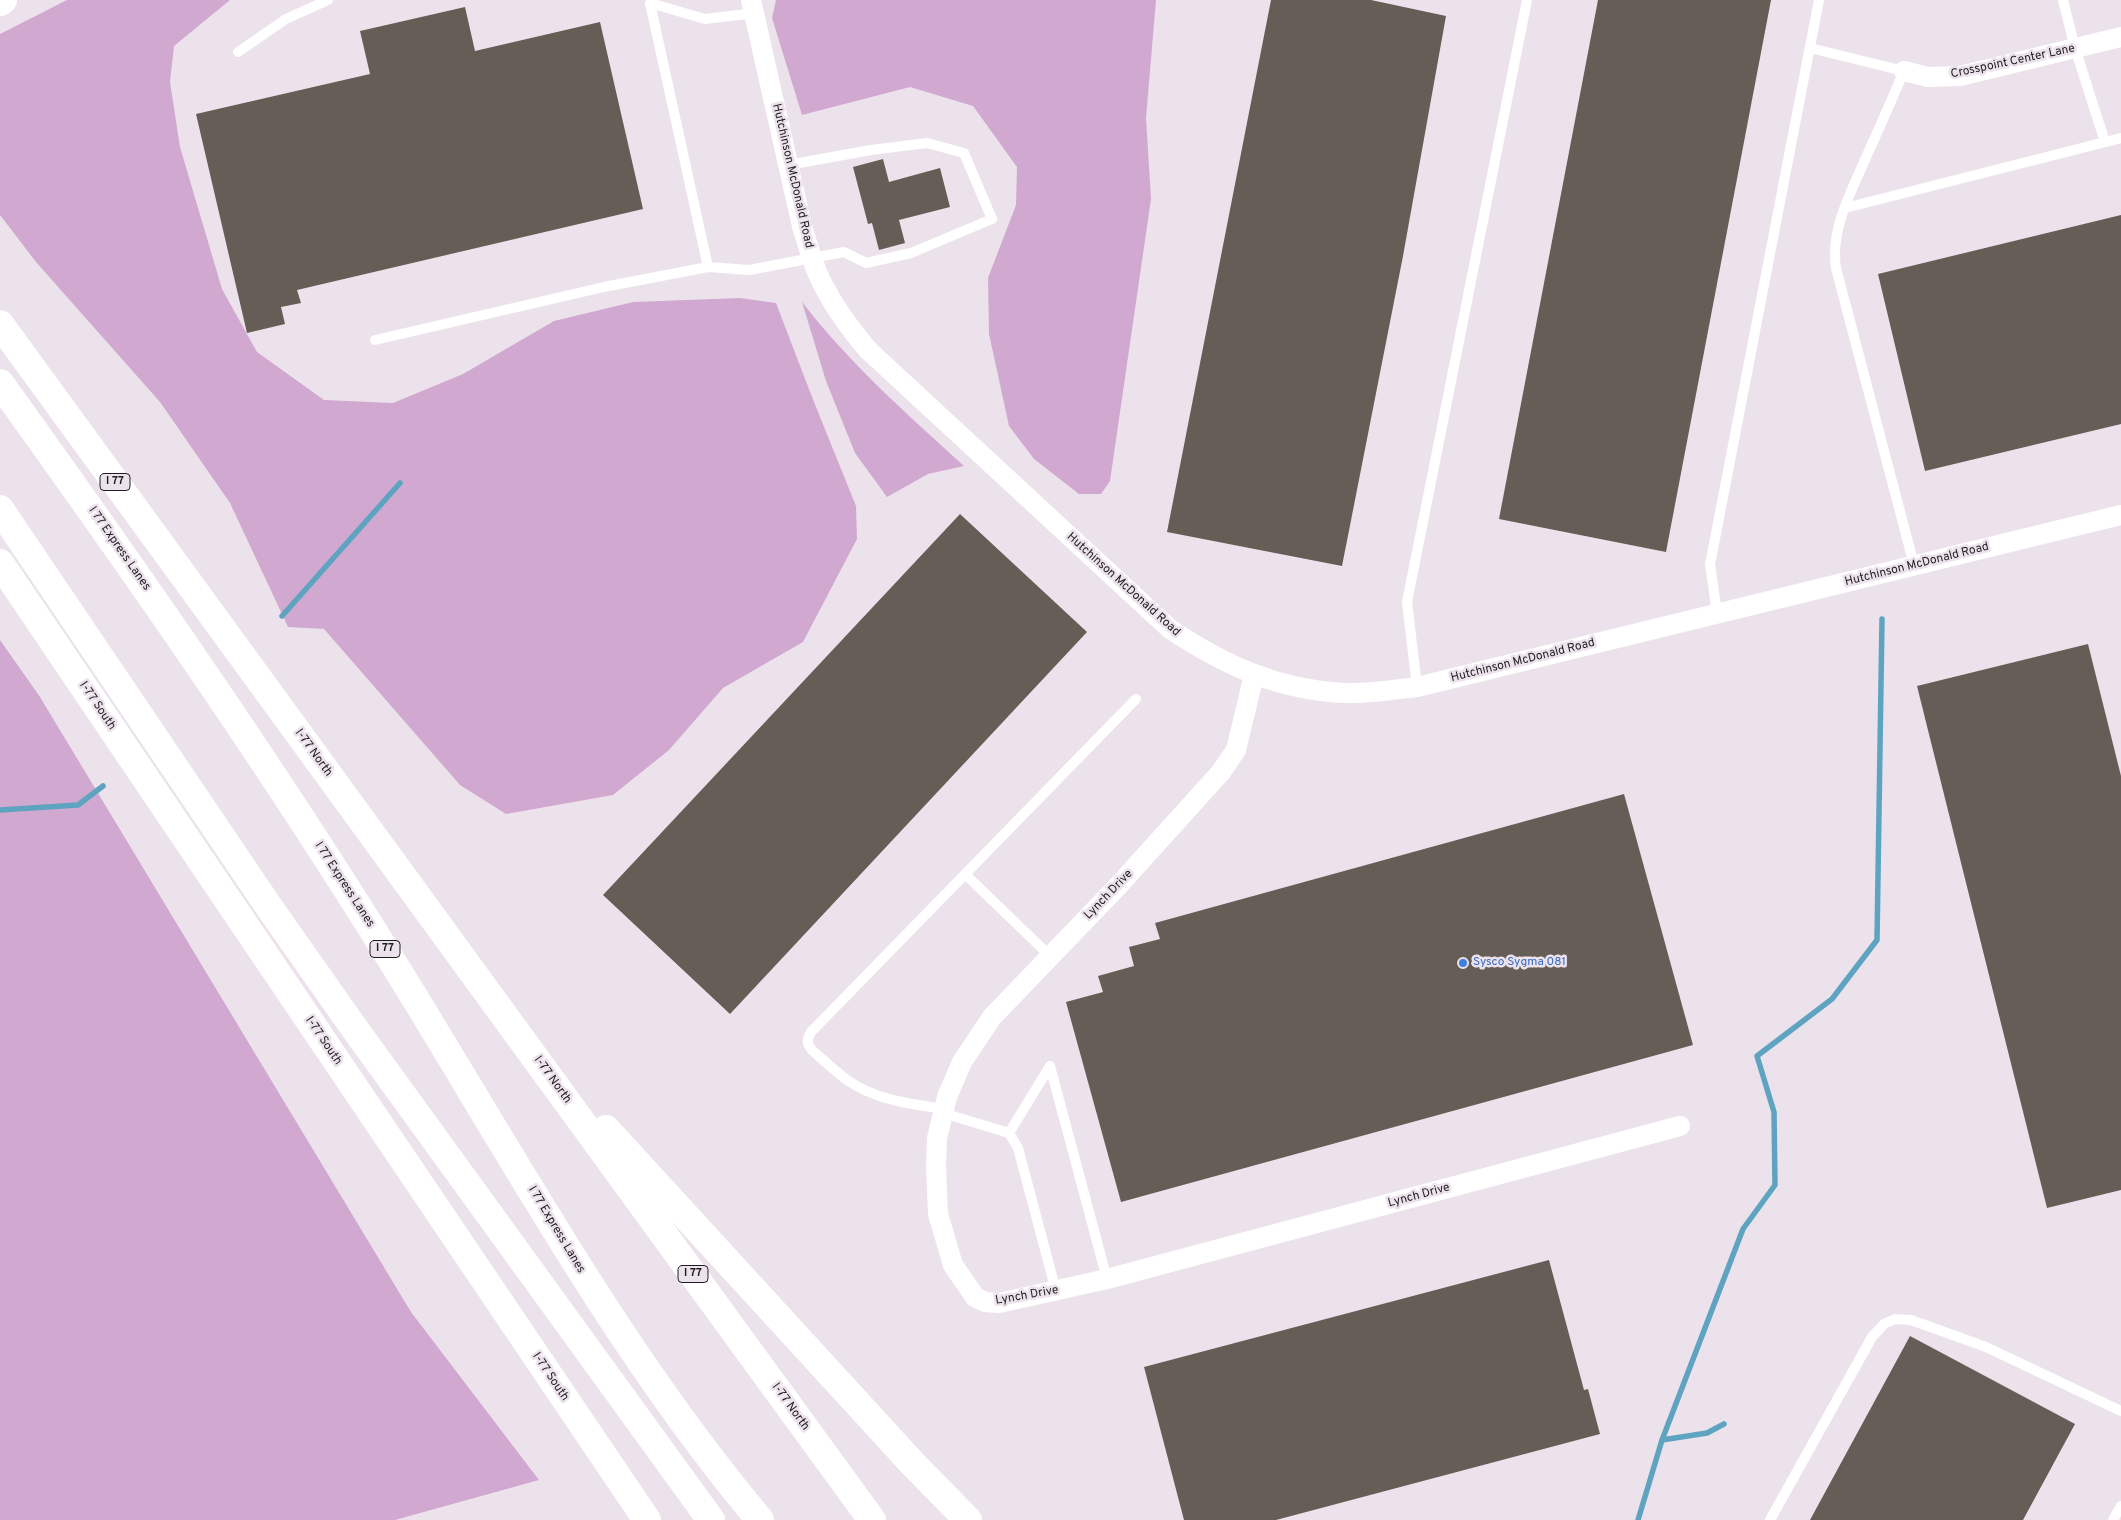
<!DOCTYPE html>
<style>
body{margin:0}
canvas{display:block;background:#ece2eb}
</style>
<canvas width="2121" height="1520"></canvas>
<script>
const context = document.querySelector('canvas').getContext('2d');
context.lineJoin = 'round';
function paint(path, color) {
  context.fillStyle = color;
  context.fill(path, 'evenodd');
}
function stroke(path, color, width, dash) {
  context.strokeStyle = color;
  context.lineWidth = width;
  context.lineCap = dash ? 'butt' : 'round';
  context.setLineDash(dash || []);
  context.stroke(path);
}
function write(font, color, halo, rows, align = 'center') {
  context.font = font + ' Overpass,sans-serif';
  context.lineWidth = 5;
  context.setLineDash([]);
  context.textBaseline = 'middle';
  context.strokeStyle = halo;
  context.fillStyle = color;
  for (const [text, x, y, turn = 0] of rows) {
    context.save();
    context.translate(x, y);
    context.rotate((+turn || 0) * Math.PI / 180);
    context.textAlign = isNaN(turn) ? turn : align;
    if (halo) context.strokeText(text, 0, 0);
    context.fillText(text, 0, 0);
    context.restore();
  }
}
const green = new Path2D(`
 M67,0h163l-56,46 -4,36 10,65 42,142 35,63 67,48 69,3 70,-29 91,-53 79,-19 107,-4 36,5 36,94 44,109 1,33 -54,103 -80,46 -54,62 -56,45 -107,19 -46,-29 -136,-156 -36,-2 -58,-124 -70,-101 -124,-140 -36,-47v-181z
 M776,0h380l-10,118 5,81 -41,282 -9,13h-22l-45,-35 -25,-33 -20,-92 -1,-56 28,-73 1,-38 -44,-61 -63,-19 -108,28 -30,-97z
 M802,302c47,61 105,112 162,164l-36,8 -41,23 -32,-44 -29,-72z
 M0,640l40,57 371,615 128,168 -144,40h-395z`);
const stream = new Path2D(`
 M282,616l118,-133
 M0,810l78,-5 25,-19
 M1662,1440l45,-7 17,-9
 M1638,1520l24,-80 81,-211 32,-44 -1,-73 -17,-56 75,-57 45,-59 5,-321`);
const building = new Path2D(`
 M1271,0h100l75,16 -43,240 -61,310 -175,-34z
 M1598,0h173l-105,552 -167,-33z
 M465,7l10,44 125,-29 43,187 -346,81 4,13 -20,4 4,17 -38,9 -51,-219 174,-40 -10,-43z
 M883,159l6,23 51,-14 10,39 -51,13 6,23 -26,7 -7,-27 -4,1 -15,-57z
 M2121,215v209l-196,47 -47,-197z
 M960,514l127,118 -357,382 -127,-119z
 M2088,644l33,132v414l-74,18 -130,-522z
 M1624,794l69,251 -572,157 -55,-200 37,-10 -5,-16 36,-10 -5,-19 31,-8 -5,-16z
 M1549,1260l35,130 4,-1 12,45 -324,86h-92l-40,-153z
 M1910,1336l165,88 -52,96h-213z`);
const service = new Path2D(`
 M2063,0l12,48 30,94
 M755,13l-50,6 -55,-16 58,264 41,3 95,-18 22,11 45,-10 81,-34 -28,-66 -37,-10 -56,7 -83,15
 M1810,48l94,23c-12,28 -24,56 -37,84 -15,36 -37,73 -31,113l78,297
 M238,52l48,-33 42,-19
 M1845,208l276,-70
 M375,340l229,-53 104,-20
 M1717,613l-7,-49 3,-15 106,-549
 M1417,687l-10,-85 120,-602
 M966,875l84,81
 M944,1109c-33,-5 -69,-9 -97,-29 -12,-9 -24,-20 -35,-30 -6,-7 -5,-11 -1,-18l325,-333
 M943,1113l66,20 9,15 38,143
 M1009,1133l41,-67 57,213
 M1770,1520l102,-183 12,-13 11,-5 16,1 75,27 135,64
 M2113,1520l8,-14`);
const minor = new Path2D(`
 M751,0l51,226c7,23 13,46 25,66 11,21 26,40 41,58l302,279c54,36 108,61 174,64 24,1 49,-3 73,-6l704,-172
 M1904,71l24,6 32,-1 161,-39
 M1254,675l-18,75 -15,22 -103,114 -126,131 -30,45 -15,35 -10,41 -1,29 2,47 15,51 22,32 10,5 14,1 108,-24 573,-153`);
const secondary = new Path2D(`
 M0,2l3,-2`);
const motorway = new Path2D(`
 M0,324l872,1196
 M0,383c138,192 273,385 397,586 116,187 221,382 363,551
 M0,509l267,395 85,121 359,495
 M0,563l647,957
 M606,1129l307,335 55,56`);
const markers = [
 [1463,963,5,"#3f7fe0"]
];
const shields = [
 [115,482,30],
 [385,949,30],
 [693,1274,30]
];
const shieldNames = [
 ["I 77",115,482],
 ["I 77",385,949],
 ["I 77",693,1274]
];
const streetNames = [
 ["Crosspoint Center Lane",2013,62,-12],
 ["Hutchinson McDonald Road",792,176,77],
 ["I 77 Express Lanes",119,549,55],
 ["Hutchinson McDonald Road",1917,565,-14],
 ["Hutchinson McDonald Road",1123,585,42],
 ["Hutchinson McDonald Road",1523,661,-14],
 ["I-77 South",97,706,56],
 ["I-77 North",313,753,54],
 ["I 77 Express Lanes",344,885,57],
 ["Lynch Drive",1109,895,-46],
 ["I-77 South",323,1041,56],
 ["I-77 North",552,1080,54],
 ["Lynch Drive",1419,1196,-15],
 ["I 77 Express Lanes",556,1230,59],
 ["Lynch Drive",1027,1296,-10],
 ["I-77 South",550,1377,56],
 ["I-77 North",790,1407,54]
];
const shopNames = [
 ["Sysco Sygma 081",1473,963]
];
paint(green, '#d1a9d0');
stroke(stream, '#5ea4c1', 5.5);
paint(building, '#665d56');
stroke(service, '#fff', 10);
stroke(minor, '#fff', 20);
stroke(secondary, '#fff', 28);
stroke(motorway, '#fff', 28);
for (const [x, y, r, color] of markers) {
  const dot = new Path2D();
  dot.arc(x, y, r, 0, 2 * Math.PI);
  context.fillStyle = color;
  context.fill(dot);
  stroke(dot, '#ece2eb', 2);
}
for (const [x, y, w] of shields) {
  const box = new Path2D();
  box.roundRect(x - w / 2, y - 8.5, w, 17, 4);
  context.fillStyle = '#ece2eb';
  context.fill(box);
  stroke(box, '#1f1c1f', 1);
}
write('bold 11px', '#1f1c1f', null, shieldNames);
write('12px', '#1f1c1f', '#ece2eb', streetNames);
write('12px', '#366cbe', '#ece2eb', shopNames, 'left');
</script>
